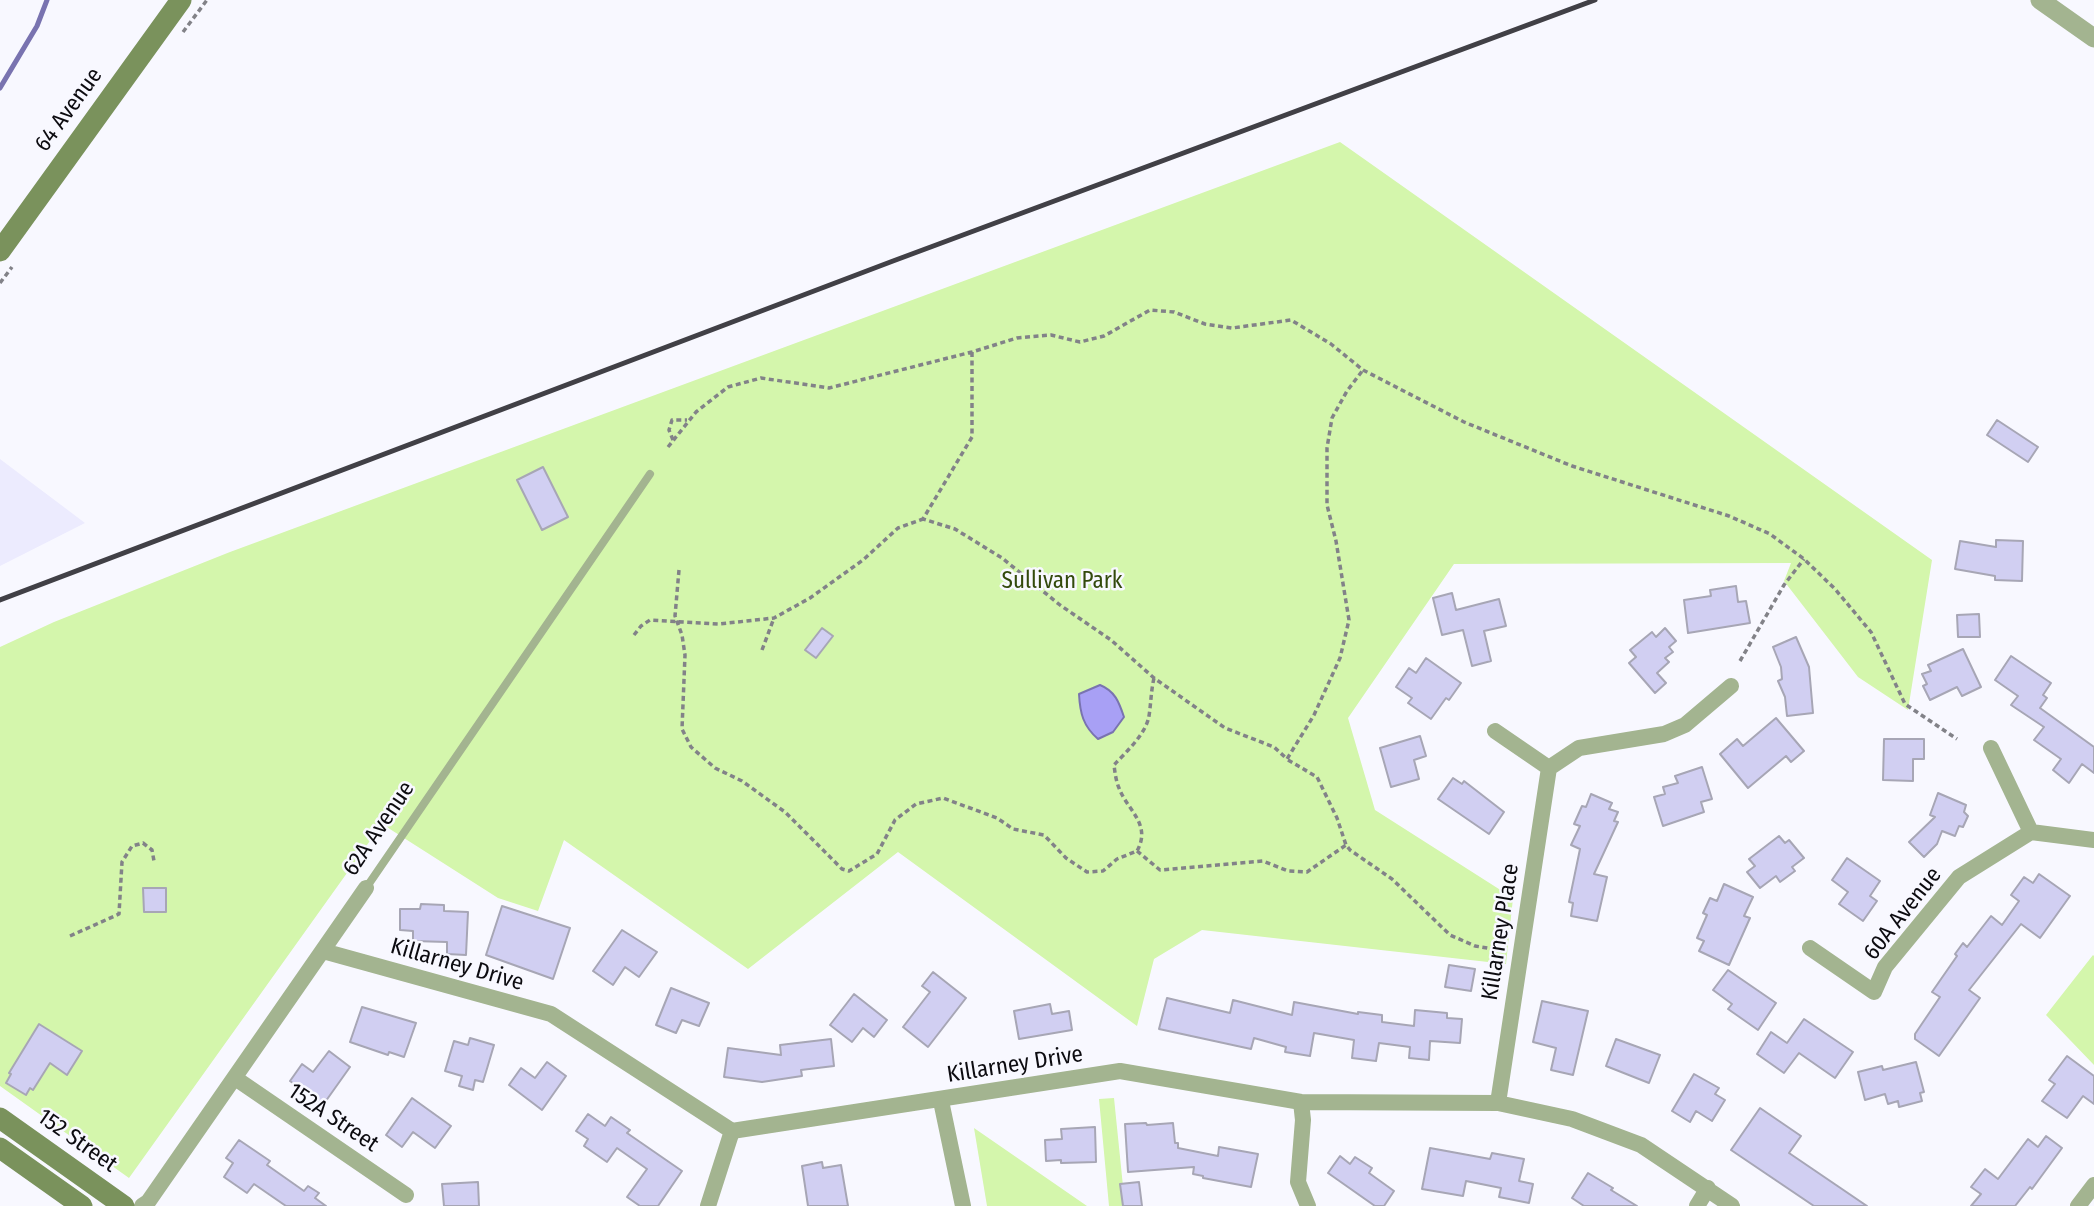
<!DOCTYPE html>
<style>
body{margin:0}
canvas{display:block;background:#f8f8ff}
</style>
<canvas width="2094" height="1206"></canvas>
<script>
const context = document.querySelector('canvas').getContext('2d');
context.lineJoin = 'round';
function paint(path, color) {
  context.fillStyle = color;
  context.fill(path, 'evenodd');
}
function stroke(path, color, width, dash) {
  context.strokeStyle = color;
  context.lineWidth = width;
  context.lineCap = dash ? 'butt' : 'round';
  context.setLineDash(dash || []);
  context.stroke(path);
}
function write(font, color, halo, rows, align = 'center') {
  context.font = font + ' "Fira Sans Condensed",sans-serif';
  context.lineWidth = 5;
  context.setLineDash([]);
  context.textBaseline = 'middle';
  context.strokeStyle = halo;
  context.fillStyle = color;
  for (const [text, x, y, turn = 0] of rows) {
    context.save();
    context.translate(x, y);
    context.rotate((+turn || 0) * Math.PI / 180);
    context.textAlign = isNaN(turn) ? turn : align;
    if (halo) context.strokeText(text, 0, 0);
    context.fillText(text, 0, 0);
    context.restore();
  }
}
const built = new Path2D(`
 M0,459l85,64 -85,43z`);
const green = new Path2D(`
 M1340,142l592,418 -24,150 -50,-33 -74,-96 7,-18 -337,1 -106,154 27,92 138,88 -7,66 -304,-34 -48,29 -17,67 -239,-174 -150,117 -184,-129 -26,71 -40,-13 -116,-74 -253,354 -129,-92v-439l54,-25 176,-70z
 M2093,955l1,1v109l-48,-50z
 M1114,1098l11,108h-16l-10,-107z
 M974,1128l113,78h-100z`);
const water = new Path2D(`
 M1100,685c15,6 19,17 24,32l-11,15 -15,7c-15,-13 -18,-26 -19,-45z`);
const stream = new Path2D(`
 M0,88l37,-62 10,-26`);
const building = new Path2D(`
 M1997,420l41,27 -10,15 -41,-27z
 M543,467l25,50 -26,13 -25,-50z
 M1996,540l27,1 -1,40 -27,-1v-4l-40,-7 5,-28 36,6z
 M1736,586l2,16 8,-1 4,22 -62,10 -4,-33 27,-4 -1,-6z
 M1452,593l4,17 43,-11 7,27 -22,5 7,30 -19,5 -9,-36 -21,5 -9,-37z
 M1979,614l1,23h-22l-1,-22z
 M822,628l11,8 -17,22 -11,-8z
 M1665,628l11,13 -7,6 4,5 -8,6 4,4 -12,11 9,10 -11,10 -26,-30 7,-6 -6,-7 22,-18 4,5z
 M1796,637l13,30 4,46 -26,3 -2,-19 -7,-16 4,-2 -1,-12 -8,-20z
 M1963,649l18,38 -19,9 -5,-9 -27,13 -7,-14 4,-2 -5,-10 9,-3 -3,-6z
 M2011,656l40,27 -8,12 4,3 -7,10 54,39v26l-12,-9 -13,19 -16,-13 8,-11 -27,-19 10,-13 -33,-22 7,-9 -23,-16z
 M1426,658l35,25 -12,17 -3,-2 -15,21 -23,-16 4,-5 -16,-11 13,-19 7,5z
 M1776,718l28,33 -13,11 -5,-6 -38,32 -28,-34 17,-15 6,7z
 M1420,736l6,20 -12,4 5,19 -28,8 -11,-39z
 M1884,739h40v20h-11v22l-30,-1z
 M1702,767l10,32 -11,3 3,10 -41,14 -9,-29 11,-3 -2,-7 15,-4 -3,-7z
 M1453,778l9,6 2,-3 40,31 -15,22 -51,-35z
 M1938,793l28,12 -2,7 4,4 -5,11 -4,-1 -4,10 -13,-5 -5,13 -13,13 -15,-15 26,-25 -5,-2z
 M1591,794l21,9 -3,6 9,3 -4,9 4,1 -24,52 13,3 -10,44 -26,-5 2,-13 -4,-1 11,-53 -9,-4 9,-19 -6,-2 8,-18 4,1z
 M1779,836l6,7 4,-3 15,18 -12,9 3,4 -15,11 -4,-6 -16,12 -13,-16 8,-6 -6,-7z
 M1847,858l33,23 -10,15 7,5 -14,20 -24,-17 9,-12 -16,-12z
 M2039,874l31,22 -30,42 -19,-14 -52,66 11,8 -41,58 -24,-17v-5l25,-37 -8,-5 25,-36 -2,-2 8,-11 4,4 24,-31 11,9 17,-24 -8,-6 13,-18 9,6z
 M1724,884l29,13 -9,19 6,2 -21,47 -30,-14 5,-10 -7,-3 10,-23 -4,-2 7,-15 7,3z
 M143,888h23v24h-22z
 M421,904l23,1v6l24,1 -2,43 -19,-1v-12l-34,-1v-10l-13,-1v-21h20z
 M502,906l68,22 -17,51 -67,-24z
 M622,930l35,22 -18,25 -14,-10 -12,18 -20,-14z
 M1449,965l26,4 -4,22 -26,-4z
 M1728,970l48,33 -18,27 -30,-21 4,-5 -19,-14z
 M933,972l33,26 -38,49 -25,-20 27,-35 -8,-6z
 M671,988l38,15 -10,23 -17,-6 -6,13 -20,-8z
 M854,994l33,26 -13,17 -11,-9 -11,14 -22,-17z
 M1167,998l63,15 3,-13 59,15 2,-13 64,12v-2l24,3v7l32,4 1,-16 32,3v5l15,1 -2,24 -30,-2 -1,19 -20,-2 1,-11 -31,-4 -3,18 -24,-3 2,-18 -40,-7 -4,23 -25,-4 1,-5 -32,-9 -3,11 -92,-20z
 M1542,1001l46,10 -15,64 -22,-5 5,-22 -23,-6z
 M1050,1004l2,10 17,-3 3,19 -53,9 -5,-28z
 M362,1007l54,16 -12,34 -15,-5 -1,3 -38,-13z
 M1804,1019l49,33 -18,26 -36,-25 -15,20 -27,-19 14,-22 16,11z
 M39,1024l43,27 -15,24 -17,-12 -17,27 -3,-2 -4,7 -20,-12 5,-9 -2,-1z
 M470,1038l24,7 -11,37 -8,-2 -2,10 -14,-4 3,-10 -17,-5 9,-30 14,4z
 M831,1039l3,27 -33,4 1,6 -40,6 -38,-5 4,-29 53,7 -1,-10z
 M1616,1039l44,16 -11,28 -43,-17z
 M329,1051l21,16 -27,38 -33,-24 12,-17 11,8z
 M2067,1056l27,20v28l-11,-8 -16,22 -25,-17 13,-17 -6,-4z
 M547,1062l19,14 -24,34 -33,-25 12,-17 14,10z
 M1916,1062l8,30 -4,1 2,8 -23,6 -1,-6 -10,3 -3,-10 -20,6 -7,-28 24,-6 1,4z
 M1694,1074l25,14 -4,6 10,6 -13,21 -16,-10 -6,11 -18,-11z
 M412,1098l39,28 -16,22 -22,-16 -11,15 -16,-12z
 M1760,1108l41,28 -12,17 78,53h-53l-83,-56z
 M588,1114l17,12 6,-9 19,13 -3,3 55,38 -24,35h-18l-13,-9 20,-28 -30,-21 -10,14 -23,-16 4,-7 -12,-8z
 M1146,1123l1,2 26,-2 2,20h3v5l40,8 1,-9 39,7 -7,33 -48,-9v-2l-10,-2 1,-7 -66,5 -3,-48z
 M1095,1127l1,35 -35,1v-3l-15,1 -1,-21 17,-1 -1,-10z
 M2046,1136l16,12 -30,41 -2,-2 -15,19h-44l10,-12 -10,-7 14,-18 13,10 30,-40 10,8z
 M239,1140l31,21 -3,4 37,26 4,-5 11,7 -4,5 11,8h-40l-32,-22 -7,9 -23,-16 9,-14 -7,-5z
 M1430,1148l60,11 2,-6 32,6 -5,22 14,3 -4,19 -30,-6 2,-9 -35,-7 -3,15 -41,-7z
 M1340,1156l10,8 5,-7 17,11 -3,5 25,18 -10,15h-9l-47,-33z
 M822,1162l1,6 18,-3 7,41h-40l-6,-40z
 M1588,1173l25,15 -2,2 26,16h-53l-12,-8z
 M478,1182l1,24h-35l-2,-22z
 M1139,1182l3,24h-19l-3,-22z`);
const path = new Path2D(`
 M183,32l24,-32
 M0,283l12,-16
 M972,352v85l-49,82 32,10 47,29 58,47 51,35 43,38 71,50 49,19 13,12 27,-44 26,-57 9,-38 -13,-79 -9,-36v-57l5,-30 15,-27 16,-21
 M673,440l-4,-10 3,-10h15
 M668,447l28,-35 32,-25 33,-9 68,10 143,-36 45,-14 34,-3 29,7 24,-6 46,-26 24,2 31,12 27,4 59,-8 40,24 32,26 101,52 108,44 157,50 41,18 34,25 31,30 36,43 34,72 52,35
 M679,570l-4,46 7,19 3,20 -3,74 9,18 24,21 27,13 43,31 57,57 7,2 28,-17 18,-34 21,-16 27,-6 54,20 16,11 31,6 22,23 21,14 16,-1 14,-12 20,-8c15,-27 -10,-41 -18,-63 -3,-7 -4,-15 -5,-23 12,-13 32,-31 35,-49 2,-13 2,-25 5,-38
 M634,635l7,-9 9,-6 69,4 55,-6 36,-20 53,-38 35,-32 25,-9
 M762,650l12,-32
 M1740,661l44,-76 20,-26
 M1288,760l29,17 20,41 9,27 4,5 42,29 58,56 25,11 30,5
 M1137,851l23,19 103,-9 25,10 19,1 39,-27
 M70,936l49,-22 3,-52 10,-16 11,-3 9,7 2,11`);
const service = new Path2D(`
 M366,888l284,-414`);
const minor = new Path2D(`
 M1495,731l54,37
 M1991,748l40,84
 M2031,832l63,8
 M1810,948l64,44 11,-25 74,-90 72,-45
 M323,951l228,63 181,117 388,-60 181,31 197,1 74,16 69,26 91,61
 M235,1078l171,117
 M941,1101l22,105
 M1301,1102l2,18 -5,62 10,24
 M1498,1103l51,-335 30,-20 85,-14 21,-9 46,-39
 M142,1206l6,-4 218,-314
 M708,1206l24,-75
 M1697,1206l11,-18
 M2078,1206l16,-21`);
const tertiary = new Path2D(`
 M2040,0l54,38`);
const secondary = new Path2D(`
 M0,251l181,-251
 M0,1118l124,88
 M0,1148l82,58`);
const rail = new Path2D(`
 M0,600l893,-339 702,-261`);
const streetNames = [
 ["64 Avenue",69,110,-54],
 ["62A Avenue",379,829,-56],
 ["60A Avenue",1903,914,-52],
 ["Killarney Place",1501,932,-81],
 ["Killarney Drive",457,965,16],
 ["Killarney Drive",1015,1065,-9],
 ["152A Street",333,1118,34],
 ["152 Street",77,1141,35]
];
const parkNames = [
 ["Sullivan Park",1062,582]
];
paint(built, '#ecebfe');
paint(green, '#d4f6ac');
paint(water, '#a8a0f5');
stroke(water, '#7973b0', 2);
stroke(stream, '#7973b0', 5);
paint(building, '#d1cff2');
stroke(building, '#a7a6b5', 2);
stroke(path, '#828288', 3.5, [5, 3.5]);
stroke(service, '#a3b490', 8);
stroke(minor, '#a3b490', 16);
stroke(tertiary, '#a3b490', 19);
stroke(secondary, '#7a925c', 21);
stroke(rail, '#414046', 5);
write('23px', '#0c0b10', '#f8f8ff', streetNames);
write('23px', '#334a0c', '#f8f8ff', parkNames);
</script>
